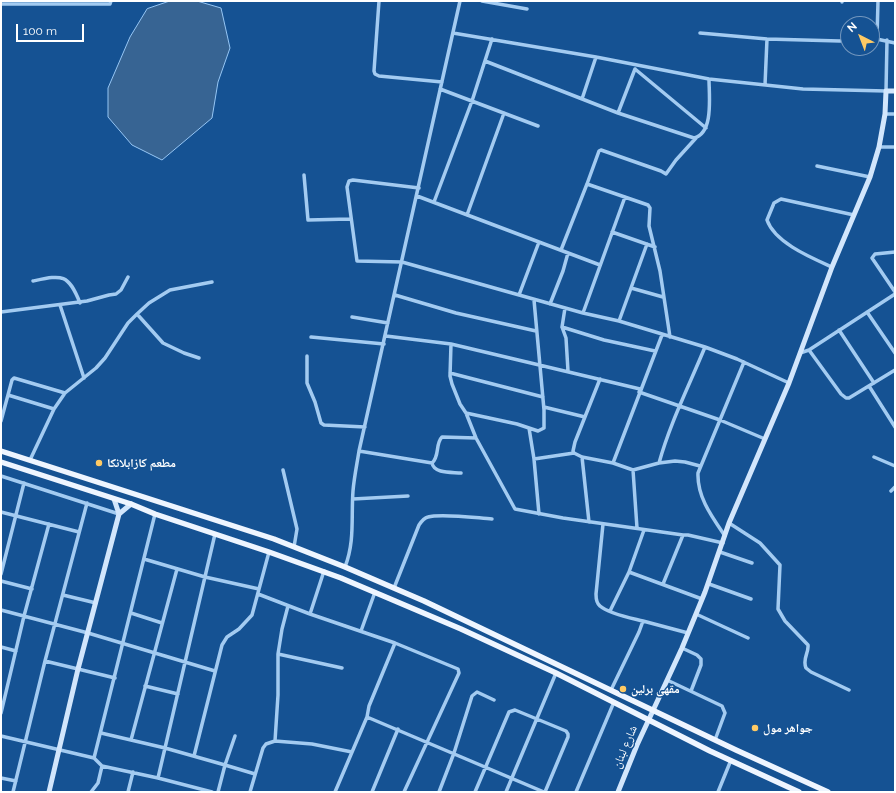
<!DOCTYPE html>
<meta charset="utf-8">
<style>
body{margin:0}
#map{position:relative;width:896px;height:793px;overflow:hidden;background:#155293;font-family:Raleway,sans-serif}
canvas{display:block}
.frame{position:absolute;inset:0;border:2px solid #fff;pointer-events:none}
.north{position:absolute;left:840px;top:16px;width:40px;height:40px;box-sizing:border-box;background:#155293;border:1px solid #7397be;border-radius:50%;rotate:318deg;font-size:11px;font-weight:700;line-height:16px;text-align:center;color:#fff}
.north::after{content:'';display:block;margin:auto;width:14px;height:18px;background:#ffca64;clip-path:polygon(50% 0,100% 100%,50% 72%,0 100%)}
.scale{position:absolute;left:16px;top:24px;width:68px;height:18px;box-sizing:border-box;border:2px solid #fff;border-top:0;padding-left:5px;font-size:12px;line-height:14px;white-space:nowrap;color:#fff;-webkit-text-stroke:3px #155293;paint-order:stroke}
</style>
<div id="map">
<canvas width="896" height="793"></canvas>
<div class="frame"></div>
<div class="north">N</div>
<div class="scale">100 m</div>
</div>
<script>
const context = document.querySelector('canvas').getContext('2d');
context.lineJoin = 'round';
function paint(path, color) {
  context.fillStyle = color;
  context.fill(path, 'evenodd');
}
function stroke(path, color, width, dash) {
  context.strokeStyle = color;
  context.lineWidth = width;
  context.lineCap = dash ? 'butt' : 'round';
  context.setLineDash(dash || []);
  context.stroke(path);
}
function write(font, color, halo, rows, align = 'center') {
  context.font = font + ' Raleway,"Noto Naskh Arabic",sans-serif';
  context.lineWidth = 3;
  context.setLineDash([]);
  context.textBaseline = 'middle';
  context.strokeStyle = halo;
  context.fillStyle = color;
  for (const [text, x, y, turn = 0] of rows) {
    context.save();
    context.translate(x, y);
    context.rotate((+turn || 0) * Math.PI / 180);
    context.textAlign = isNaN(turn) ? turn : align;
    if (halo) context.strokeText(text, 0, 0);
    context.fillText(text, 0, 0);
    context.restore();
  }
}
const water = new Path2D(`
 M170,1h27l24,7 9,40 -12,34 -6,36 -50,42 -30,-15 -24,-28v-29l22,-51 17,-28z`);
const street = new Path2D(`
 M379,1l-5,70 1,3 4,2 63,6
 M482,1l45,8
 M842,2v-1
 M1,4h109l1,-3
 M453,33l143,24 113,22 94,10 83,2 1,-51
 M700,33l67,6 73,2 8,-2
 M872,38l23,5
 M877,38l1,-37
 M485,61l133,52 76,25c20,-5 15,-42 15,-59
 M635,69l71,59
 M765,85l2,-46
 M440,89l98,37
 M582,99l14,-42
 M618,113l17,-44
 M885,114h10
 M879,147h16
 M817,166l53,11
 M304,175l4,45 42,-1
 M587,184l61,21 2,3 -1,18 11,45 10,66
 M419,188l-66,-8 -4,1 -2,6 10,74 45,1 181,51 36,8 86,26 32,12 52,24
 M417,196l183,69
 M434,202l38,-101 20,-62
 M467,215l37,-102
 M612,232l43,15
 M561,250l26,-66 12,-33 2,-1 60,21 5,3 10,-14 20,-22
 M895,252l-20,2 -3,4 23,34
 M832,267c-20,-9 -57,-24 -65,-47l7,-17 7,-4 73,16
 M33,281c29,-6 35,-8 47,22
 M631,288l32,9
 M395,295l61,18 80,18
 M519,295l20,-53
 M550,304l13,-33 5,-18
 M60,305l24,73
 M565,308l-3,19 4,11 2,33
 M1,312l86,-11 22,-6 7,-1 5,-4 7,-13
 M867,312l28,41
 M583,313l42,-116
 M137,314l26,29 21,10 15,5
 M352,317l36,6
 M619,321l28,-77
 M562,327l42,13 51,11
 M839,330l35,53
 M386,336l65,8 189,45
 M311,337l73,7
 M451,344l-1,32 2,8 8,20 6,9 10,25 39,71 48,9 120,17h5l35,8
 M809,350l32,44 5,4h3l46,-28
 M800,353l9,-3 86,-56
 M307,356v27l8,19 6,21 3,2 41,2
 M450,373l93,24
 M869,386l26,41
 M639,392l81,28 45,19
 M8,395l46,14
 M544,407l41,10
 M466,413l51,11 21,7 6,-3v-18l-10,-110
 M1,421l11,-41 2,-2 51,15
 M529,428l5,31 5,55
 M359,451l73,12c8,-7 3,-19 10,-26l34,1
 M574,453l-1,-2 2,-9 25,-63
 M582,457l7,65
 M874,457l21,9
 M534,459l40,-6 8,4 31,6 20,7 26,-7 16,-2 10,1 15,4
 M30,460l24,-51 11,-16 31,-25 9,-10 23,-35 9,-9 12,-11 21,-13 42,-8
 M432,463c2,11 20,9 29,10
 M613,463l49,-128
 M659,463c11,-40 30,-77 46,-116
 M283,470l14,59 -3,18
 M633,470l4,58
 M1,476l118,38
 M891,491l4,-4
 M353,499l55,-3
 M1,512l78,20
 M729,523l31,20 20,22 -2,44 7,12 23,24c1,8 -6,14 -2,23l5,4 38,18
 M603,524l-7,70c0,4 0,9 4,12 9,8 31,12 43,15l-4,11 -28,58
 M644,530l-15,42 73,27
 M725,536c-13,-19 -28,-39 -27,-63l46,-111
 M720,552l32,11
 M144,559l61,18 54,12
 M345,567c10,-26 6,-49 8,-76 1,-13 4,-27 6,-40l101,-450
 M1,574l23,-91
 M1,581l31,8
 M663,584l20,-49
 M709,584l42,15
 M394,588l25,-63c2,-3 5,-7 9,-8 13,-4 49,1 64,2
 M258,594l52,20 85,29 63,26 1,4 -55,119
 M63,595l33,8
 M1,610l87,23 127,38
 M610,611l19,-39
 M131,613l31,10
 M310,614l14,-43
 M696,614l52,24
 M643,621l45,12
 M361,631l14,-39
 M1,647l15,4
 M682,648l15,7 4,4v6l-10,26
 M278,654l64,14
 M45,661l70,17
 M667,680l55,26 3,7 -10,27
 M145,686l33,8
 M1,713l23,-97 25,-92
 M367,717l177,75
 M101,733l64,15 60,17 -7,27
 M1,736l93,22 8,8 56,12 54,14
 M235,736l-10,29 30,9
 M131,740l46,-171
 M275,741l3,-46v-41l4,-25 6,-23
 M194,756l28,-111 5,-8 12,-8 13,-14 17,-63
 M94,758l61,-244
 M1,778l15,3
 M158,778l57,-244
 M13,792l32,-131 42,-158
 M91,792l7,-9 4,-17
 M128,792l5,-20
 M250,792l13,-44 3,-4 9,-3 37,3 40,8
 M335,792l32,-75 2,-11 26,-63
 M372,792l26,-63
 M439,792l15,-39 18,-57 5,-4 17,8
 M475,792l34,-80 6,-2 51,21 2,3v3l-23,55
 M506,792l50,-119
 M576,792l38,-90
 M718,792l13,-32`);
const secondary = new Path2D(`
 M119,514l12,-10
 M49,792l29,-123 41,-155 -5,-15
 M618,792l19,-47 45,-97 23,-56 24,-69 60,-140 43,-116 38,-90 9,-30 6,-33 1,-23h9`);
const primary = new Path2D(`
 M1,451l273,88 71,28 79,34 312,149 92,42
 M1,462l130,42 24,10 114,38 72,26 120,51 95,44 154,78 89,41`);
const markers = [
 [99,463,4,"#ffca64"],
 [623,689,4,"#ffca64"],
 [755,728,4,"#ffca64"]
];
const poiNames = [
 ["مطعم كازابلانكا",107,463],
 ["مقهى برلين",631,689],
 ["جواهر مول",763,728]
];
const streetNames = [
 ["شارع لبنان",625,747,-67]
];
paint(water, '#376493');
stroke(water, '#96c6f4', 1);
stroke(street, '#a3cbf1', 3.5);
stroke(secondary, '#d2e6fc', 5);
stroke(primary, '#eef5ff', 5.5);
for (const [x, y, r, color] of markers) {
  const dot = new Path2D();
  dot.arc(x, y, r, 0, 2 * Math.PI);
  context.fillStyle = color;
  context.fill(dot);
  stroke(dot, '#155293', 1.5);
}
write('bold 12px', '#fff', '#155293', poiNames, 'left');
write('12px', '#fff', '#155293', streetNames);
</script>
